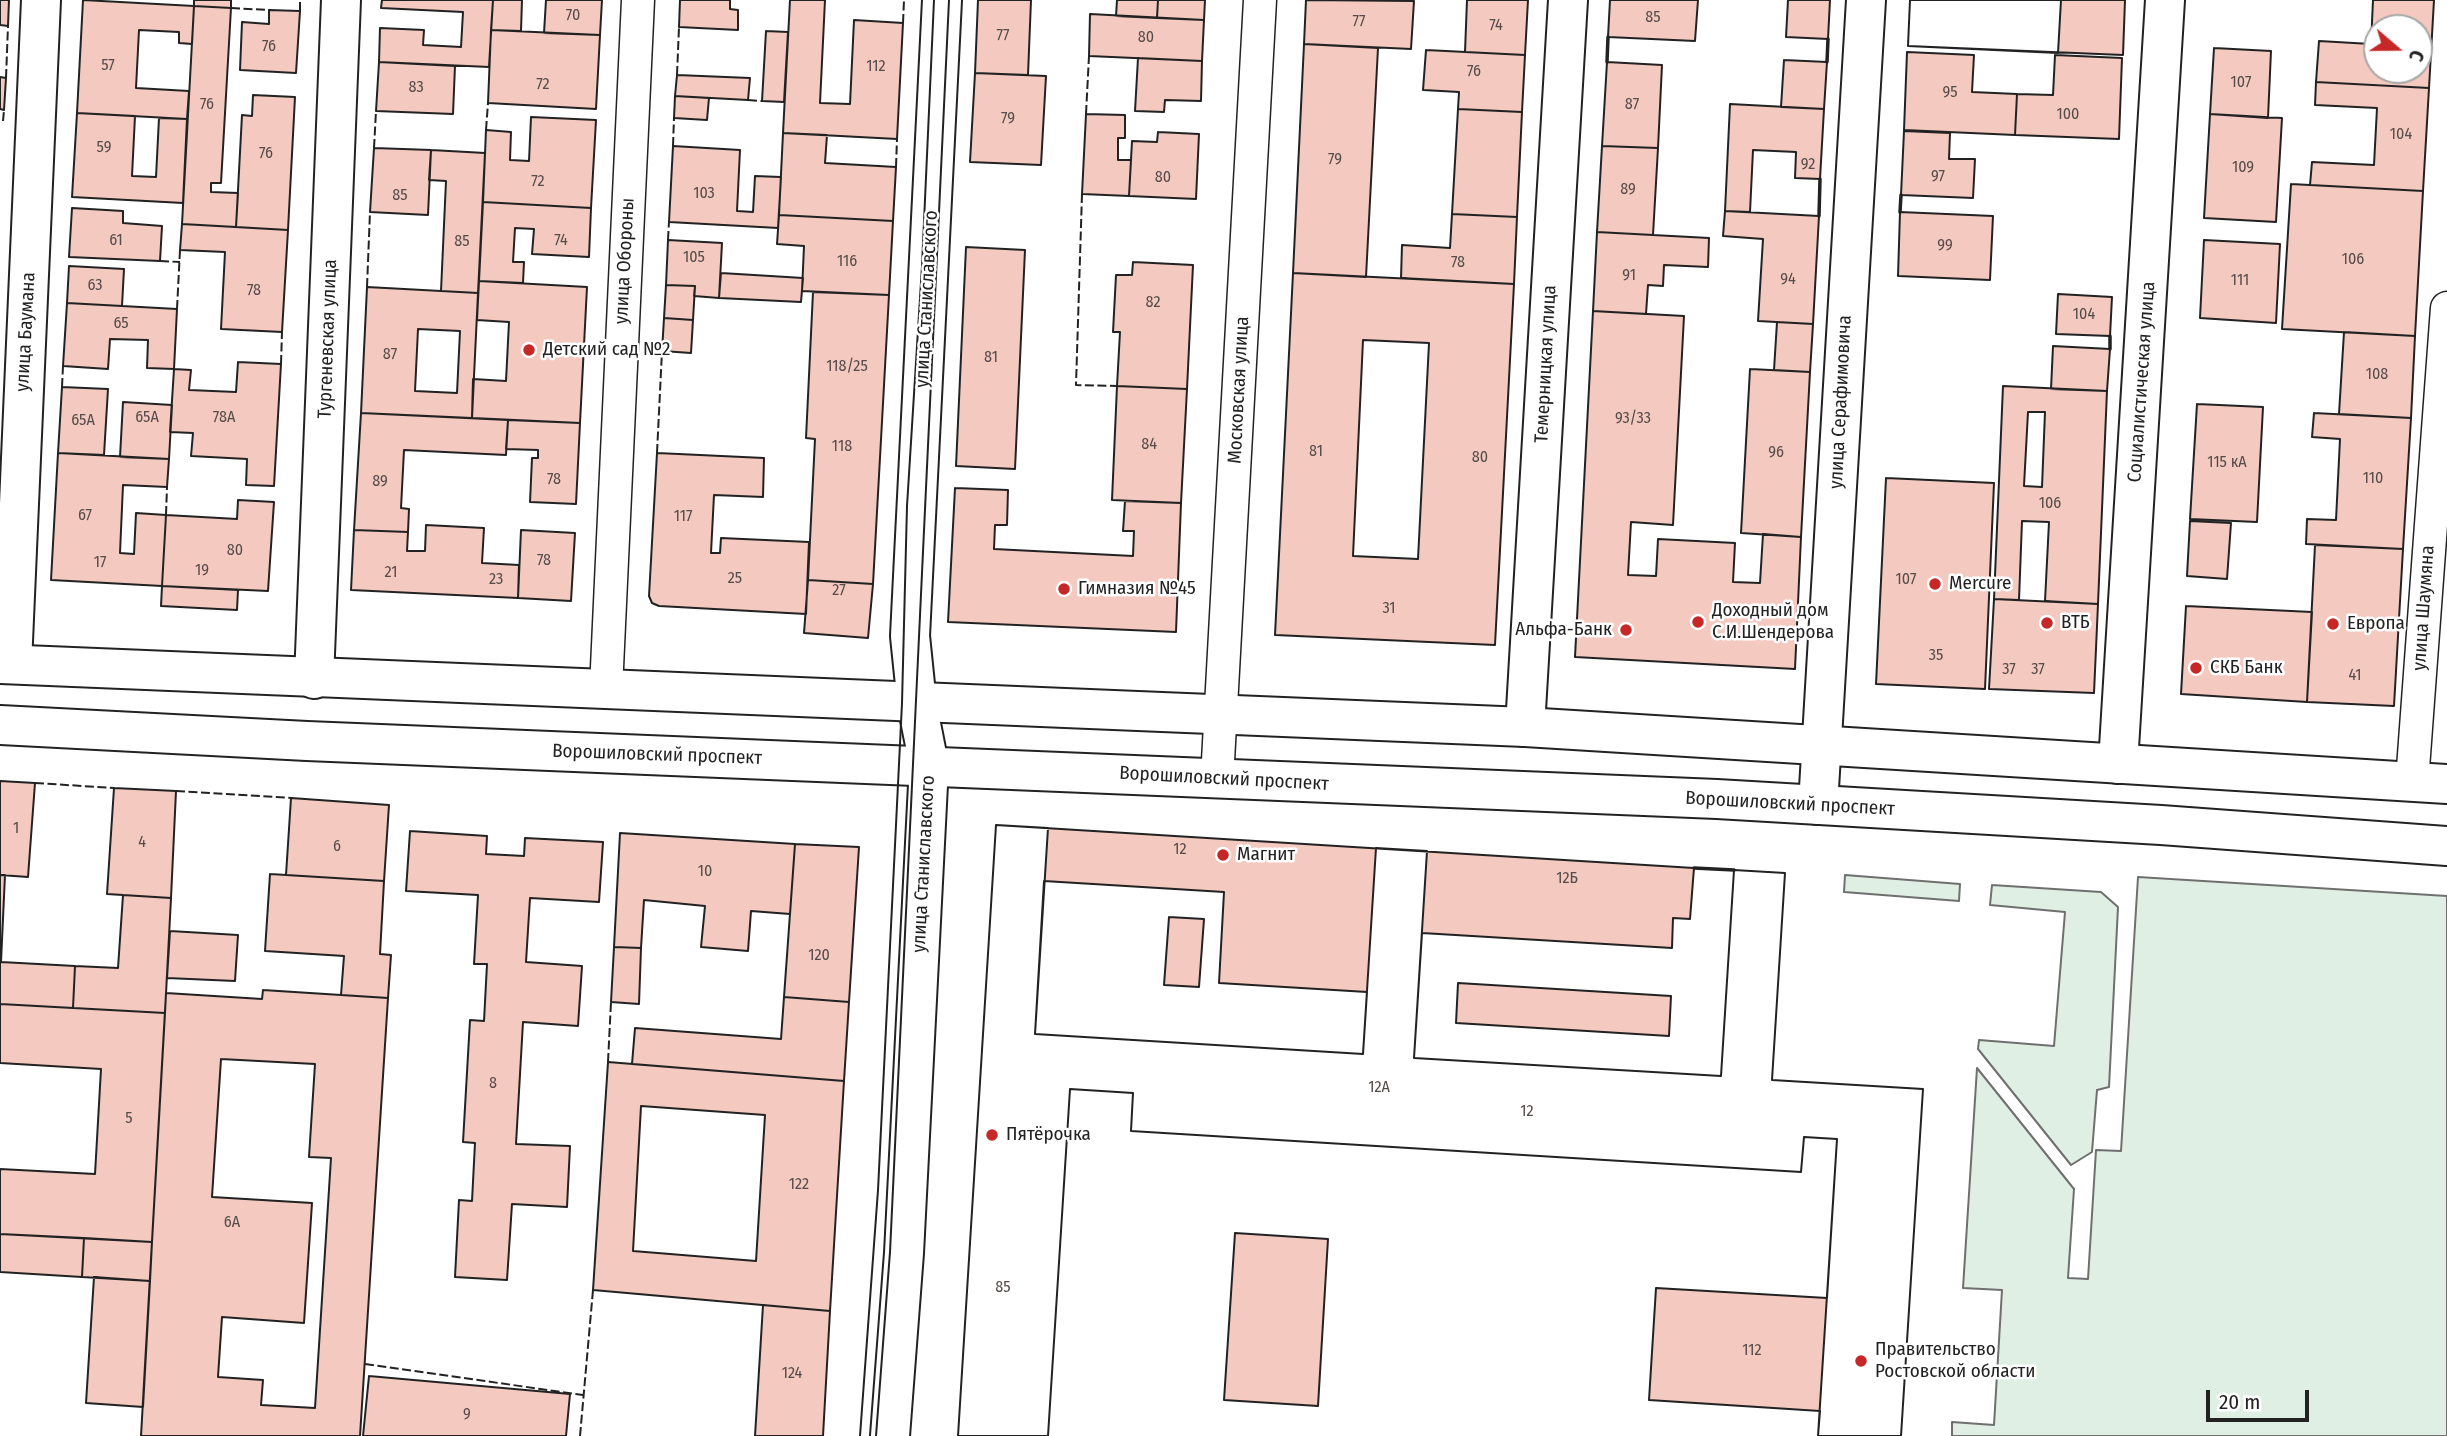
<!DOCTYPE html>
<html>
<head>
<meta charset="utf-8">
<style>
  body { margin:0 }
  #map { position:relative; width:2447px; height:1436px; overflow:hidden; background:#fff; font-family:"Fira Sans Condensed",sans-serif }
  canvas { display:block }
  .north { position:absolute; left:2363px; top:14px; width:70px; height:70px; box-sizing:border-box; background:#fff; border:2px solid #a7a7a7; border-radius:50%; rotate:110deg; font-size:19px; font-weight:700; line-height:28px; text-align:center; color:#222 }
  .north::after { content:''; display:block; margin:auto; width:24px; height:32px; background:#c62828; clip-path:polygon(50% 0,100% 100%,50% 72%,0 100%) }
  .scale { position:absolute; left:2206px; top:1390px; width:103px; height:32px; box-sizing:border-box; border:4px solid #222; border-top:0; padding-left:9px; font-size:21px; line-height:24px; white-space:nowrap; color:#222; -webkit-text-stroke:5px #fff; paint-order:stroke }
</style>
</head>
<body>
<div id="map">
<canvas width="2447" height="1436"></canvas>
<div class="north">С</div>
<div class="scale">20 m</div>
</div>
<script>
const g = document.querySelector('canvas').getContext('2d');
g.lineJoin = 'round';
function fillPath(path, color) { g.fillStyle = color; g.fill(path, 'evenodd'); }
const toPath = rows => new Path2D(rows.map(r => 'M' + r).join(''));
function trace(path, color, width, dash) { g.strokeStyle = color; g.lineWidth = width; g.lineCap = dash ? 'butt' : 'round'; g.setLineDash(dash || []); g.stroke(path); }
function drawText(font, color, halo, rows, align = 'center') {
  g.font = font + ' "Fira Sans Condensed",sans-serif'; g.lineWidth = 5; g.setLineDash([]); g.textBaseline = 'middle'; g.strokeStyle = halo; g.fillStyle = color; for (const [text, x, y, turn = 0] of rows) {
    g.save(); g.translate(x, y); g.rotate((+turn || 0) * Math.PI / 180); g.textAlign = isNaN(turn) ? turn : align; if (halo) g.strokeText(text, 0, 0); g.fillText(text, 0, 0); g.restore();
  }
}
const green = toPath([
  [1845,875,1960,884,1959,901,1844,892,1845,875],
  [2138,877,2447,896,2447,1436,1952,1436,1952,1422,1994,1425,2002,1290,1963,1288,1977,1068,2074,1189,2068,1278,2088,1279,2096,1150,2121,1151,2138,877],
  [1992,885,2101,892,2118,907,2109,1087,2097,1090,2092,1152,2071,1165,1978,1049,1979,1040,2054,1046,2065,912,1990,905,1992,885]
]);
fillPath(green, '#e0efe3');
trace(green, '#6f6f6f', 2);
const building = toPath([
  [0,0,9,0,8,26,0,25,0,0],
  [83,0,194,6,192,44,179,43,179,32,139,30,136,88,189,91,187,119,77,113,83,0],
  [194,0,231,0,231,8,194,6,194,0],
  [382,0,493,0,489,67,379,62,380,28,424,30,423,45,461,47,463,12,381,8,382,0],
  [493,0,522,0,521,31,491,30,493,0],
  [546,0,602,0,600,35,544,33,546,0],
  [680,0,730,0,730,9,738,10,738,30,679,27,680,0],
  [790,0,825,0,820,103,850,104,854,20,903,23,897,139,783,133,790,0],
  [978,0,1031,0,1028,75,975,73,978,0],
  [1117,0,1158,0,1157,18,1116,16,1117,0],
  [1158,0,1205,0,1204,20,1157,18,1158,0],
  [1306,0,1414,1,1411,49,1304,44,1306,0],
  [1467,0,1528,0,1525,55,1465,52,1467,0],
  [1610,0,1698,0,1695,41,1608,37,1610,0],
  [1788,0,1830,0,1828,39,1786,37,1788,0],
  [1910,0,2125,0,2123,55,1908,46,1910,0],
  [1910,0,2061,0,2058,53,1908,46,1910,0],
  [2373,0,2434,0,2429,88,2316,82,2319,41,2371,44,2373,0],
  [2377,28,2419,28,2419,70,2377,70,2377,28],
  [194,6,231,8,221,183,211,183,211,192,238,193,236,227,182,224,194,6],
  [269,10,300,11,296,73,240,70,242,22,269,24,269,10],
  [1090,14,1204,20,1202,61,1089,56,1090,14],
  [491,30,600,35,596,109,488,103,491,30],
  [766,31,788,32,784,102,762,101,766,31],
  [1304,44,1378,48,1366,277,1293,273,1304,44],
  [2214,48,2271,51,2268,118,2210,114,2214,48],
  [1426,50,1525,55,1522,112,1458,109,1459,92,1423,90,1426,50],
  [1907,52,1974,55,1972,92,2017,94,2015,135,1904,130,1907,52],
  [2055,55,2122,58,2119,139,2015,135,2017,94,2053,95,2055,55],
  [1138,58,1202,61,1201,101,1165,100,1164,112,1135,111,1138,58],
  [1784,60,1827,62,1824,109,1781,107,1784,60],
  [379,62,455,66,453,114,376,111,379,62],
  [1607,62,1662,65,1658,148,1602,146,1607,62],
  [975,73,1046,76,1041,165,970,162,975,73],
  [677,75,750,78,748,100,675,96,677,75],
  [0,77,6,78,4,110,0,109,0,77],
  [2316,82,2429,88,2423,191,2310,185,2312,162,2374,165,2377,108,2315,105,2316,82],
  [253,95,295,97,288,230,236,227,242,115,252,116,253,95],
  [675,96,709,98,707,120,674,118,675,96],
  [1730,104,1824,109,1820,179,1795,178,1796,152,1753,150,1750,212,1725,211,1730,104],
  [1458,109,1522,112,1517,217,1452,214,1458,109],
  [77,113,135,116,132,176,156,177,159,118,187,119,183,203,72,197,77,113],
  [1086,114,1125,115,1125,138,1118,138,1118,160,1131,160,1129,196,1082,194,1086,114],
  [2210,114,2282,118,2276,222,2204,218,2210,114],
  [531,117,596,120,591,208,483,202,486,130,511,132,510,160,529,161,531,117],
  [1904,131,1950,133,1949,159,1975,159,1973,198,1901,195,1904,131],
  [1158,132,1199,134,1196,199,1129,196,1132,141,1157,142,1158,132],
  [783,133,827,135,825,163,896,167,893,221,779,215,783,133],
  [673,146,740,150,737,211,753,212,755,176,781,177,778,228,669,222,673,146],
  [1602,146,1658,148,1653,235,1597,232,1602,146],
  [374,148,431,150,428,215,370,212,374,148],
  [431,150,485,153,478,293,441,291,446,181,429,180,431,150],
  [2291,184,2423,191,2415,336,2282,329,2291,184],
  [483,202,591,208,589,257,532,254,534,229,515,228,513,262,524,262,523,283,479,281,483,202],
  [72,208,123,211,123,223,162,226,160,261,69,257,72,208],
  [1725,211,1819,216,1813,324,1758,321,1763,239,1723,236,1725,211],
  [1900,212,1993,216,1990,280,1898,276,1900,212],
  [1452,214,1517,217,1514,284,1401,278,1402,245,1450,248,1452,214],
  [779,215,893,221,889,295,802,291,804,246,777,244,779,215],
  [182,224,288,230,282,332,221,329,225,252,180,250,182,224],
  [1597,232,1709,238,1708,267,1664,265,1663,286,1648,285,1646,314,1593,311,1597,232],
  [668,240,722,243,719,298,694,296,695,286,666,285,668,240],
  [2204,240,2280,244,2276,323,2200,318,2204,240],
  [966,247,1025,250,1015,469,956,466,966,247],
  [1133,262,1193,265,1187,389,1117,386,1120,332,1113,332,1116,275,1132,275,1133,262],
  [69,266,124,269,122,306,67,303,69,266],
  [721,273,803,278,801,302,719,298,721,273],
  [1293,273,1514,284,1495,645,1275,635,1293,273],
  [1363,340,1429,343,1418,559,1353,556,1363,340],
  [479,281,587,287,580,423,472,418,473,379,506,381,509,322,477,320,479,281],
  [666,285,695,286,693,320,664,318,666,285],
  [367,287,478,293,472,418,361,413,367,287],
  [418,329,460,331,457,393,415,391,418,329],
  [813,292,889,295,873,584,808,580,815,439,806,438,813,292],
  [2058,294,2112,297,2110,336,2056,334,2058,294],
  [67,303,177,309,174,369,147,368,148,340,110,339,108,369,63,366,67,303],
  [1593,311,1684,316,1673,525,1631,522,1628,575,1656,576,1658,539,1735,543,1733,582,1760,583,1763,534,1801,537,1795,669,1575,657,1593,311],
  [664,318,693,320,691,353,662,351,664,318],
  [1777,322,1813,324,1810,372,1774,370,1777,322],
  [2344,332,2415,336,2411,418,2339,414,2344,332],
  [2053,346,2110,349,2107,391,2051,389,2053,346],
  [238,362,281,364,274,486,246,485,247,459,191,456,193,433,170,432,174,369,191,370,189,390,236,392,238,362],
  [1750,369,1810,372,1801,537,1741,533,1750,369],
  [1117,386,1187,389,1181,503,1112,500,1117,386],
  [2003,386,2107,391,2098,604,2045,601,2049,522,2022,521,2019,600,1994,599,2003,386],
  [2028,412,2045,412,2042,487,2024,486,2028,412],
  [62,387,108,389,104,455,58,453,62,387],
  [123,402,172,405,169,459,120,457,123,402],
  [2197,404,2263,407,2257,522,2190,519,2197,404],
  [361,413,508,420,506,455,404,450,401,508,409,509,408,532,354,530,361,413],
  [2314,413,2411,418,2403,549,2306,544,2307,519,2336,520,2340,439,2312,437,2314,413],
  [508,420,580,423,576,504,530,502,532,458,538,458,538,450,506,449,508,420],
  [58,453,169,459,167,487,123,485,120,553,134,554,136,513,166,515,162,586,51,580,58,453],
  [657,453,764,458,763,497,714,495,711,553,720,553,721,538,809,542,806,614,659,606,652,603,649,596,657,453],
  [1886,478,1994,483,1985,689,1876,684,1886,478],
  [955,488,1008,490,1007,525,995,525,994,549,1133,556,1134,531,1123,531,1125,501,1181,503,1176,632,948,622,955,488],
  [238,500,274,502,268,591,162,586,166,515,237,519,238,500],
  [2190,521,2231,523,2227,579,2187,576,2190,521],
  [426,525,484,528,482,563,519,565,518,598,351,590,354,530,408,532,407,551,425,551,426,525],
  [521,530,575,533,571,601,518,598,521,530],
  [2315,545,2403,549,2394,706,2307,702,2315,545],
  [808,580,873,584,868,638,804,633,808,580],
  [162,586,238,590,237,610,161,606,162,586],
  [1994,599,2098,604,2094,693,1989,689,1994,599],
  [2186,606,2312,612,2307,702,2181,694,2186,606],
  [0,781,35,783,28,877,0,875,0,781],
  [114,788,176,791,171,898,107,894,114,788],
  [291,798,389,805,384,881,286,875,291,798],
  [996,825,1048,828,1035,1034,1363,1054,1376,848,1427,851,1414,1058,1721,1076,1734,870,1785,873,1772,1080,1923,1089,1901,1436,1818,1436,1837,1139,1804,1137,1801,1172,1131,1131,1133,1093,1070,1089,1048,1436,958,1436,996,825],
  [996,825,1694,868,1690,919,1673,918,1672,948,1422,933,1414,1058,1721,1076,1734,870,1785,873,1772,1080,1923,1089,1901,1436,1818,1436,1820,1411,1649,1400,1656,1288,1827,1298,1837,1139,1804,1137,1801,1172,1131,1131,1133,1093,1070,1089,1048,1436,958,1436,996,825],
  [1044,881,1224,892,1219,983,1367,992,1363,1054,1035,1034,1044,881],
  [410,831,487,836,486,854,524,856,525,838,603,842,599,902,530,898,526,962,582,966,578,1026,523,1022,516,1144,570,1146,567,1207,512,1204,507,1280,455,1277,459,1200,472,1201,475,1143,463,1142,470,1020,484,1021,487,964,474,964,478,895,406,891,410,831],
  [620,833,795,844,790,914,751,911,748,951,701,947,705,906,644,900,641,948,614,947,620,833],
  [795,844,859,847,849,1002,784,997,795,844],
  [270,874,384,881,380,954,391,955,388,998,341,995,344,956,265,951,270,874],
  [0,875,5,875,1,962,75,966,73,1008,0,1004,0,875],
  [123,895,171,898,165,1013,73,1008,75,966,118,968,123,895],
  [1169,917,1204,919,1199,987,1164,985,1169,917],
  [170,931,238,935,235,981,167,978,170,931],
  [614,947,641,948,639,1004,611,1002,614,947],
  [1458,983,1671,996,1669,1036,1456,1023,1458,983],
  [263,990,388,998,360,1436,141,1436,166,993,262,999,263,990],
  [221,1059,315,1064,309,1157,331,1158,315,1408,261,1405,263,1380,218,1377,222,1317,304,1323,312,1203,212,1197,221,1059],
  [784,997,849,1002,844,1081,632,1064,635,1028,781,1039,784,997],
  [0,1004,165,1013,152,1242,0,1234,0,1169,95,1174,101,1069,0,1063,0,1004],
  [608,1062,844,1081,830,1311,593,1290,608,1062],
  [641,1106,765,1115,756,1261,633,1251,641,1106],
  [1235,1233,1328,1239,1318,1406,1224,1400,1235,1233],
  [0,1234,84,1238,82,1277,0,1272,0,1234],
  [84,1238,152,1242,150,1281,82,1277,84,1238],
  [94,1277,150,1281,143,1407,86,1403,94,1277],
  [763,1305,830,1311,823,1436,755,1436,763,1305],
  [369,1376,570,1394,566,1436,363,1436,369,1376]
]);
fillPath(building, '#f3c9c0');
trace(building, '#222', 2);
const minor = toPath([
  [606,689,638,0],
  [1217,779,1260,0],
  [2412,782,2447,308]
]);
const tertiary = toPath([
  [12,664,41,0],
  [314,679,341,0],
  [1525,727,1568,0],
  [2118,764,2165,0],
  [1818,805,1866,0],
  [890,1436,904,1253,929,765,917,704,910,636,942,0]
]);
const primary = toPath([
  [0,664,1525,727,2447,784],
  [0,725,307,741,1717,799,2161,825,2447,846]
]);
trace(minor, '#222', 35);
trace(tertiary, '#222', 42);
trace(primary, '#222', 42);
trace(minor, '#fff', 32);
trace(tertiary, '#fff', 38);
trace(primary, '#fff', 38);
trace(toPath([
  [860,1436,878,1190,902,703,907,506,922,266,934,0],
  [876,1436,890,1252,949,0]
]), '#222', 2);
trace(toPath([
  [231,8,269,10],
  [300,11,300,0],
  [903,23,904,0],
  [677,75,679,27],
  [6,78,8,26],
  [748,100,762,101],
  [1086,114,1089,56],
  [3,121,4,110],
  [486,130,488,103],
  [673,146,674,118],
  [374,148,376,111],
  [896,167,897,139],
  [1082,194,1076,385,1117,386],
  [668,240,669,222],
  [160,261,180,262],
  [367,287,370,212],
  [177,309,180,250],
  [281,364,282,332],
  [62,387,63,366],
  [657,453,662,351],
  [166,515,167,487],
  [35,783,114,788],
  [176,791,291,798],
  [608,1062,611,1002],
  [365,1364,583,1395],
  [580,1436,593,1290]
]), '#222', 2, [9, 3.5]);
trace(toPath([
  [1607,62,1608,37],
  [1827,62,1828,39],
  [1900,212,1901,195],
  [1819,216,1820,179],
  [2110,349,2110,336],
  [1694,868,1734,870]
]), '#222', 3.5);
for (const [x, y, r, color] of [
  [529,350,7,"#c62828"],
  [1935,584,7,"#c62828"],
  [1064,589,7,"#c62828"],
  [1698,622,7,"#c62828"],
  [2047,623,7,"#c62828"],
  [2333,624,7,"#c62828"],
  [1626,630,7,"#c62828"],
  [2196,668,7,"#c62828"],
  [1223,855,7,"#c62828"],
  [992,1135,7,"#c62828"],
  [1861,1361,7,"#c62828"]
]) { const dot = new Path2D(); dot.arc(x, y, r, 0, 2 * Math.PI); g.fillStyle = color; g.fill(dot); trace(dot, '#fff', 2.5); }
drawText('16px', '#564c4a', null, [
  ["70",573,16],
  ["85",1653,18],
  ["77",1359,22],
  ["74",1496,26],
  ["77",1003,36],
  ["80",1146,38],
  ["76",269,47],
  ["57",108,66],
  ["112",876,67],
  ["76",1474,72],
  ["107",2241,83],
  ["72",543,85],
  ["83",416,88],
  ["95",1950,93],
  ["76",207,105],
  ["87",1632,105],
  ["100",2068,115],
  ["79",1008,119],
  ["104",2401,135],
  ["59",104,148],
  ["76",266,154],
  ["79",1335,160],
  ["92",1808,165],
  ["109",2243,168],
  ["97",1938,177],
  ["80",1163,178],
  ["72",538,182],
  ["89",1628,190],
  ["103",704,194],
  ["85",400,196],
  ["61",116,241],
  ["74",561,241],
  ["85",462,242],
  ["99",1945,246],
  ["105",694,258],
  ["106",2353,260],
  ["116",847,262],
  ["78",1458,263],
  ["91",1629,276],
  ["94",1788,280],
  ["111",2240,281],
  ["63",95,286],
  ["78",254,291],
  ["82",1153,303],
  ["104",2084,315],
  ["65",121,324],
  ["87",390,355],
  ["81",991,358],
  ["118/25",847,367],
  ["108",2377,375],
  ["65А",147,418],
  ["78А",224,418],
  ["93/33",1633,419],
  ["65А",83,421],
  ["84",1149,445],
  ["118",842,447],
  ["81",1316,452],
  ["96",1776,453],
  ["80",1480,458],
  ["115 кА",2227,463],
  ["110",2373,479],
  ["78",554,480],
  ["89",380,482],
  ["106",2050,504],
  ["67",85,516],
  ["117",683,517],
  ["80",235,551],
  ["78",544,561],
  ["17",100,563],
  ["19",202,571],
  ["21",391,573],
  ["25",735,579],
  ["23",496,580],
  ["107",1906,580],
  ["27",839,591],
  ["31",1389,609],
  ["35",1936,656],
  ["37",2009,670],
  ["37",2038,670],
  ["41",2355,676],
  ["1",16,829],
  ["4",142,843],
  ["6",337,847],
  ["12",1180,850],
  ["10",705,872],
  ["12Б",1567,879],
  ["120",819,956],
  ["8",493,1084],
  ["12А",1379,1088],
  ["12",1527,1112],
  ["5",129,1119],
  ["122",799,1185],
  ["6А",232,1223],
  ["85",1003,1288],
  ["112",1752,1351],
  ["124",792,1374],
  ["9",467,1415]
]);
drawText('19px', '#222', '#fff', [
  ["улица Обороны",625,261,-87],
  ["улица Станиславского",927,299,-87],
  ["улица Баумана",26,332,-87],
  ["Тургеневская улица",328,339,-88],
  ["Темерницкая улица",1546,364,-87],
  ["Социалистическая улица",2142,382,-86],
  ["Московская улица",1239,390,-87],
  ["улица Серафимовича",1841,402,-87],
  ["улица Шаумяна",2424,608,-86],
  ["Ворошиловский проспект",657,755,2],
  ["Ворошиловский проспект",1224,779,3],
  ["Ворошиловский проспект",1790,804,3],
  ["улица Станиславского",924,864,-87]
]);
drawText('19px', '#222', '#fff', [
  ["Детский сад №2",543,350],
  ["Mercure",1949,584],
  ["Гимназия №45",1078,589],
  ["Доходный дом",1712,611],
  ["С.И.Шендерова",1712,633],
  ["ВТБ",2061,623],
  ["Европа",2347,624],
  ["Альфа-Банк",1612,630,"right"],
  ["СКБ Банк",2210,668],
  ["Магнит",1237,855],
  ["Пятёрочка",1006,1135],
  ["Правительство",1875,1350],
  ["Ростовской области",1875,1372]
], 'left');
</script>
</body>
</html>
